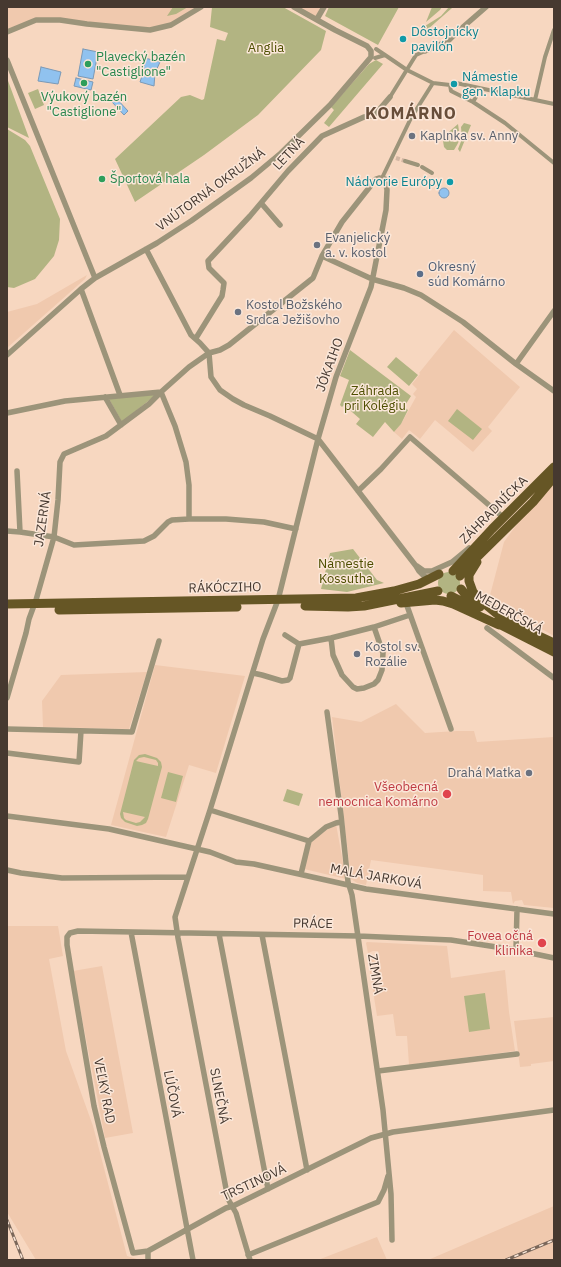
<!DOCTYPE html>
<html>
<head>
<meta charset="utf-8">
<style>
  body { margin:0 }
  #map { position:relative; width:561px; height:1267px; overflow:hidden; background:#f7d7c0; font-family:"IBM Plex Sans",sans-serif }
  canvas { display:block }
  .frame { position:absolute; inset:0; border:8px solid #463930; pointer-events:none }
</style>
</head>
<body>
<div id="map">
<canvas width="561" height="1267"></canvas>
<div class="frame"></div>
</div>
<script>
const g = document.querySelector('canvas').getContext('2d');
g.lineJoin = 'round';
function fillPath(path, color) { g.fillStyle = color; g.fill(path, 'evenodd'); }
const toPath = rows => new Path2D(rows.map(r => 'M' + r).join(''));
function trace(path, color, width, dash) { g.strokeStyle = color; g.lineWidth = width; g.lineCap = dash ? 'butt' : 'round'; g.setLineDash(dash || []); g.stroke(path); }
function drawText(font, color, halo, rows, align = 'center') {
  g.font = font + ' "IBM Plex Sans",sans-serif'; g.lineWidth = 3; g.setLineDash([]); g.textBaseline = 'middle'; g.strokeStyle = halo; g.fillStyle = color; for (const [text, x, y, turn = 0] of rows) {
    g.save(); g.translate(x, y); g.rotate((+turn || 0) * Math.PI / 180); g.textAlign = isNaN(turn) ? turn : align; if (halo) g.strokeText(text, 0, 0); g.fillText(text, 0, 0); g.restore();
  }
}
fillPath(toPath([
  [7,7,201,7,171,25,150,30,36,20,7,32],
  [294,7,324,7,317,19],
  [87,275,85,279,7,348,7,312,37,304],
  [454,330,520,387,488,427,492,431,473,452,435,420,420,439,409,430,402,439,394,432,401,424,416,397,413,394,417,389,412,384,420,374,419,373],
  [554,477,554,636,489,599,504,542,533,502],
  [155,665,245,676,216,773,189,765,166,837,111,825],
  [147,672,129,729,43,727,42,701,61,675],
  [396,704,425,733,457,731,474,731,477,742,554,737,554,908,524,905,522,900,515,901,513,904,511,892,483,891,483,875,371,860,366,885,357,883,351,879,332,717,361,722],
  [336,824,346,879,304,869,311,840],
  [7,926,58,926,63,956,49,959,66,1051,93,1126,127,1256,137,1259,137,1260,36,1260,7,1212],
  [367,942,447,946,451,978,505,970,509,1012,515,1051,409,1065,407,1036,396,1036,393,1014,377,1016,368,959,380,957,378,951,373,951,368,953,366,943],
  [102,966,133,1133,105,1138,73,971],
  [554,1017,554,1061,531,1064,531,1066,520,1067,514,1021],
  [554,1206,554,1260,428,1260,500,1229],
  [377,1237,387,1260,318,1260]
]), '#f0c9ae');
fillPath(toPath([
  [173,7,188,7,176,14,167,16],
  [212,7,283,7,326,31,321,50,258,115,204,155,135,202,115,159,181,97,190,95,202,100,204,99,217,39,225,41,228,33,210,27],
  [329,7,399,7,378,45,325,16],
  [432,7,442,7,440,10,426,22],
  [449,7,452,8,427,30,425,26,441,16],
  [376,60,383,64,329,127,324,123,334,110,331,107,369,64],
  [7,78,29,138,7,127],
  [38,89,44,105,35,109,28,93],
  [464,123,471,125,460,152,458,149,462,139,461,127],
  [458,124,459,131,453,132,450,135,450,139,454,142,459,141,457,145,454,150,447,150,444,147,443,141,444,136],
  [7,129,25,140,30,146,60,219,59,240,54,256,35,279,14,288,7,287],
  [350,350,411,396,404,407,408,410,401,424,394,432,385,422,373,437,356,424,360,419,344,405,342,407,340,405,349,380,340,376],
  [396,357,418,375,409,386,387,367],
  [157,394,122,422,109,399],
  [457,409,482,429,473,440,448,421],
  [353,549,377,580,384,583,347,592,321,589,330,553],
  '438 583a11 11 0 1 1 22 0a11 11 0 1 1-22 0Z',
  [145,754,157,758,161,762,162,767,148,819,146,823,142,825,137,826,125,822,121,818,120,814,134,760,139,755],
  [144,757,156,760,158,763,158,766,136,761,139,758],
  [123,812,145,817,140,822,136,823,126,820,124,818],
  [168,772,183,776,176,802,161,798],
  [287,789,303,794,299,806,283,801],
  [485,993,490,1029,469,1032,464,996]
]), '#b2b482');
const water = toPath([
  [83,49,98,52,93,79,78,76,83,49],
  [145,58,160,62,155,73,154,86,140,82,143,73,145,58],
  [41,67,61,72,58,84,38,81,41,67],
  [76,78,93,82,91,90,74,86,76,78],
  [116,98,128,111,124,115,112,102,116,98],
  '439 193a5 5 0 1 1 10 0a5 5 0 1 1-10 0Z'
]);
fillPath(water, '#90c2ef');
trace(water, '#7a99b6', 1);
trace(toPath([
  [396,158,405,161]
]), '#d4b7a3', 4, [4, 2]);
trace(toPath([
  [376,49,385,55],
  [375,58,385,55,407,70,433,83,450,85,456,83,554,104],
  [450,85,451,91,473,102,505,123,554,163],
  [390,97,416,55,425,51],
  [535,100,545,57,554,30],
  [473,102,477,95,478,88],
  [405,161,418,165],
  [422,167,432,173],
  [382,178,411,118,433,83]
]), '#9c947a', 4);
trace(toPath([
  [317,19,324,7],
  [7,32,36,20,60,20,87,24,150,30,171,25,201,7],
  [425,51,448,41,455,34,486,7],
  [7,60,95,278],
  [261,203,280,225],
  [146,249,191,335,200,343,209,353],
  [322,256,372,279,404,288,421,295,463,322,516,364,554,391],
  [81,289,120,395],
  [196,338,222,296,223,290,224,283,209,268,208,261,250,216,288,171,322,136,364,117,372,116,378,111,390,97],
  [209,353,211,377,220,390,233,399,244,405,270,416,318,439,416,566,419,571,424,576,429,578],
  [7,355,81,289,95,278,157,243,191,221,251,178,281,153,330,105,371,57,371,51,367,46,335,30,294,7],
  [516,364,554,311],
  [105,397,121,425],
  [7,413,65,401,161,392,189,367,209,353,220,350,229,345,313,278,322,256,342,222,376,179,379,178,385,179,387,190,386,210,371,287,336,377,318,439,278,600,263,639,210,810,175,917,178,938,228,1199,236,1213,250,1260],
  [17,471,20,532],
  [358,491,381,469,410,437,504,518],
  [7,531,20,532,54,537,74,545,144,541,154,536,168,522,172,520,189,519,226,519,264,522,296,529],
  [417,566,424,571,432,571,452,562,469,548],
  [406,603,451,729],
  [487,628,554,678],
  [285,635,299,644],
  [331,638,333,655,342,675,353,687,357,689,364,688,374,684,378,680,382,670,383,653,374,627],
  [299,644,331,638,374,627,410,615],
  [253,673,262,675,282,681,288,680,290,678,299,644],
  [7,698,26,633,29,619,36,600,54,537,58,500,60,462,64,454,106,436,149,404,161,392,175,426,186,462,189,485,189,519],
  [327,712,341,815,348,882,352,895,383,1110,391,1194,392,1240],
  [7,729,132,732,159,641],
  [7,753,79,762,81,731],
  [210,810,309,841,326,827,336,823,341,822],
  [7,816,109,829,210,852,236,862,254,864,366,889,554,914],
  [7,870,21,873,62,878,188,877],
  [301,874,309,841],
  [131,932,193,1260],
  [219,934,268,1189],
  [262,935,307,1170],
  [516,950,517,909],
  [554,958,516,950,451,940,358,936,78,931,70,933,67,937,67,945,73,982,94,1106,104,1147,133,1253,148,1251,226,1208,233,1206,371,1138,393,1132,554,1110],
  [378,1071,517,1054],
  [148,1251,148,1260],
  [248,1255,378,1202,384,1190,388,1176]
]), '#9c947a', 5.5);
trace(toPath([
  [477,562,469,575,469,581,473,592,479,599,496,613,512,623],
  [453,571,492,529,554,467],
  [460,576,465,569,533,502,554,477],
  [461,589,466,595,480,607],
  [451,596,461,601,474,609],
  [401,603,435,600,443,601,453,604,499,625],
  [7,604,356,598,394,591,419,584,439,574],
  [305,606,348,607,364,606,438,591],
  [59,610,237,607],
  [507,621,554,643],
  [495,622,554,652]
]), '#665625', 9);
const rail = toPath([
  [7,1220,23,1260],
  [506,1260,554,1240]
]);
trace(rail, '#7a675a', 3);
trace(rail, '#fbe7d9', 1.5, [4.5]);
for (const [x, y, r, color] of [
  [403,39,4,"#0f9aa8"],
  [88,64,4,"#2e9e5b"],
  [84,83,4,"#2e9e5b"],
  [454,84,4,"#0f9aa8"],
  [412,136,4,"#6b7280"],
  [102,179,4,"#2e9e5b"],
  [450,182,4,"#0f9aa8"],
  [317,245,4,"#6b7280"],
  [420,274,4,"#5c6f8a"],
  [238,312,4,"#6b7280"],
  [357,654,4,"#6b7280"],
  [529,773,4,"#6b7280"],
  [447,794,5,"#e0444e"],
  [542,943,5,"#e0444e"]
]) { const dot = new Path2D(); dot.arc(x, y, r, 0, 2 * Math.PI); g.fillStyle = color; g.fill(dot); trace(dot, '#fbe7d9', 1.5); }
drawText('13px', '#0d838f', '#fbe7d9', [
  ["Dôstojnícky",411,32],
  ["pavilón",411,47],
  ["Námestie",462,77],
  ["gen. Klapku",462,92],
  ["Nádvorie Európy",442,182,"right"]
], 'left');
drawText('13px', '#4d4e00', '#fbe7d9', [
  ["Anglia",266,48],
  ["Záhrada",375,391],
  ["pri Kolégiu",375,406],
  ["Námestie",346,564],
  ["Kossutha",346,579]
]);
drawText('13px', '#27864d', '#fbe7d9', [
  ["Plavecký bazén",96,57],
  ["\"Castiglione\"",96,72],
  ["Výukový bazén",84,97,"center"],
  ["\"Castiglione\"",84,112,"center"],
  ["Športová hala",110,179]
], 'left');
drawText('13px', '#5b616d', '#fbe7d9', [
  ["Kaplnka sv. Anny",420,136],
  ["Evanjelický",325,238],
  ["a. v. kostol",325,253],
  ["Kostol Božského",246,305],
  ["Srdca Ježišovho",246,320],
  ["Kostol sv.",365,647],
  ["Rozálie",365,662],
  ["Drahá Matka",521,773,"right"]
], 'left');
drawText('13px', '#463930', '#fbe7d9', [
  ["LETNÁ",289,154,-47],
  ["VNÚTORNÁ OKRUŽNÁ",211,190,-36],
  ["JÓKAIHO",330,365,-70],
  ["ZÁHRADNÍCKA",494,510,-45],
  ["JAZERNÁ",43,519,-82],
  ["RÁKÓCZIHO",225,588,-1],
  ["MEDERČSKÁ",509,613,29],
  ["MALÁ JARKOVÁ",376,877,10],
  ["PRÁCE",313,924,1],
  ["ZIMNÁ",375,974,81],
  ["VEĽKÝ RAD",104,1091,79],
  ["LÚČOVÁ",172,1094,79],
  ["SLNEČNÁ",219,1096,79],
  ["TRSTINOVÁ",254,1183,-25]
]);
drawText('13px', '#4e5e75', '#fbe7d9', [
  ["Okresný",428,267],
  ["súd Komárno",428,282]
], 'left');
drawText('13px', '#be3a42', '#fbe7d9', [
  ["Všeobecná",438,787],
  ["nemocnica Komárno",438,802],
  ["Fovea očná",533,936],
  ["klinika",533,951]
], 'right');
g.letterSpacing = '1px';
drawText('bold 17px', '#684e3a', '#fbe7d9', [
  ["KOMÁRNO",411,114]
]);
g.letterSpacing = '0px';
</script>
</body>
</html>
